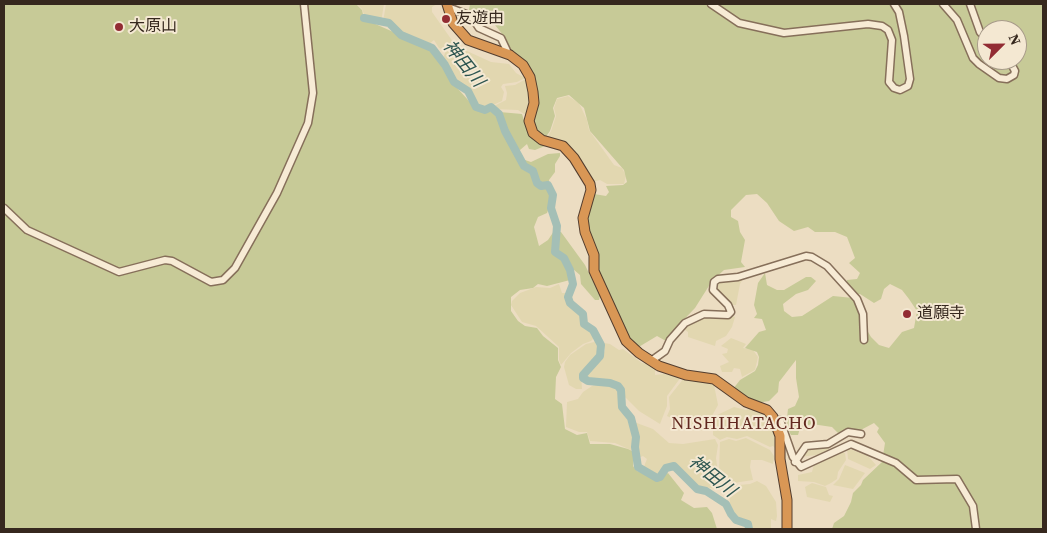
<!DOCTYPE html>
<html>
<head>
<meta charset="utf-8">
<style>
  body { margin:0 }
  #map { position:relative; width:1047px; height:533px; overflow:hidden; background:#ecddc2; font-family:"Source Serif 4",serif }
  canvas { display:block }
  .frame { position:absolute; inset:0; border:5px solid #36281e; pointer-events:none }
  .north { position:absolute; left:977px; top:20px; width:50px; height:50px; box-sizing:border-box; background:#f4e8d2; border:1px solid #a89b8a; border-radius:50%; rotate:67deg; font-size:14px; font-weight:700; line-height:20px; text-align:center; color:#36281e }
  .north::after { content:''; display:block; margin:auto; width:18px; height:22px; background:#922c33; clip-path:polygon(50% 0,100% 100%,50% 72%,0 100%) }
</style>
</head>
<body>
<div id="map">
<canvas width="1047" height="533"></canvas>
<div class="frame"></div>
<div class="north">N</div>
</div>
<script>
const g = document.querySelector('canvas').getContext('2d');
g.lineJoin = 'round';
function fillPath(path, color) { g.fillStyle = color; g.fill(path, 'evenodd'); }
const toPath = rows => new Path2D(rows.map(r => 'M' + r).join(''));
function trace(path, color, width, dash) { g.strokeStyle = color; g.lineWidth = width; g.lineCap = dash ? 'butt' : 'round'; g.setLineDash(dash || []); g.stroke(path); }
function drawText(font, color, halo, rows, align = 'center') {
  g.font = font + ' "Source Serif 4","Noto Sans JP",serif'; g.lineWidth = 4; g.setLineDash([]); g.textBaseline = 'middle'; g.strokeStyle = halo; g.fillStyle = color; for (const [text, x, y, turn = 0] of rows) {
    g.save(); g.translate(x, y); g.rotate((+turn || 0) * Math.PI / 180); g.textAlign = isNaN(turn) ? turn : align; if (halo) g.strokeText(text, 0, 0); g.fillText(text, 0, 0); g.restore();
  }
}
fillPath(toPath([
  [357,4,384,4,381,22,376,19,365,17,362,9],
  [386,4,437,4,432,7,432,12,456,46,491,62,509,64,516,73,525,78,517,82,503,84,501,87,504,92,502,101,484,109,476,106,468,90,455,81,442,60,446,51,439,48,434,40,428,45,423,44,399,32,390,22,383,22],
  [526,79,532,92,527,116,518,110,494,109,492,107,506,100,507,93,505,86,515,85],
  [568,96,579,103,587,120,589,130,614,165,622,168,626,176,624,184,607,184,600,180,593,182,566,145,561,141,547,138,551,131,556,116,554,108,557,99],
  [744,277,740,284,736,305,732,305,716,291,717,282],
  [559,284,562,293,568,293,566,298,569,305,581,314,585,327,595,337,591,341,583,344,571,353,561,365,559,360,559,347,536,326,522,322,511,305,512,301,520,293,536,287,550,288],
  [730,315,735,317,732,327,726,336,716,341,715,346,688,337,688,332,682,328,695,319,709,316,726,318],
  [597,338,599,343,599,353,581,373,582,389,576,389,569,385,564,367,565,362,570,355,586,344,594,342],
  [731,338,746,344,743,348,753,350,758,357,755,370,742,377,740,369,734,368,732,372,722,372,720,366,729,362,722,354,727,353,728,349,721,346],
  [604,343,610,344,619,350,623,349,642,363,655,365,655,375,664,374,681,377,667,396,667,406,660,424,639,411,623,395,620,386,614,382,591,381,584,378,584,375,605,351],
  [684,378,711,382,714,385,718,405,707,425,689,426,667,416,670,409,669,397],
  [602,384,617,389,619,403,633,426,635,437,633,451,615,443,590,441,587,432,579,432,566,427,567,402,578,399,583,392,592,386],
  [734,407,746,410,754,407,768,415,778,435,776,449,773,446,770,447,747,436,737,439,727,437,720,440,713,435,713,428,710,425,713,417],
  [634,422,653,429,669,443,683,444,715,439,718,445,716,458,718,474,724,482,726,489,697,487,676,465,665,467,659,476,647,472,643,469,647,459,643,456,638,458,638,431],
  [746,438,770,450,774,456,773,464,762,460,751,460,750,467,753,480,727,484,719,472,720,442,729,439,736,441],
  [832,445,824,454,800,457,805,448],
  [847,448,868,456,876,465,870,469,848,459],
  [842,452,845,453,846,460,838,472,837,479,831,483,825,486,814,482,798,481,798,475,812,472,814,464,832,454],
  [845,465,865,473,853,489,833,485,839,479],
  [757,481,766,486,776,502,777,516,776,521,771,519,771,529,750,529,749,524,740,521,731,511,728,486,750,484],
  [812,483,826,487,829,495,833,496,830,502,807,497,805,487]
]), '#e2d7b0');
fillPath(toPath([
  [4,4,356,4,362,10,364,19,432,49,447,69,450,80,477,110,522,114,528,133,545,146,535,150,529,149,527,144,520,150,512,148,519,158,531,162,548,154,560,153,560,156,555,164,555,172,549,180,551,203,547,213,538,217,534,227,539,246,548,240,554,231,561,232,585,265,600,296,599,300,595,300,581,284,580,275,573,269,569,274,570,280,547,286,538,284,533,288,520,290,511,297,511,311,518,321,525,326,537,328,543,336,558,348,558,360,561,367,556,377,555,399,562,404,565,429,577,435,587,433,590,444,610,444,628,449,634,452,633,466,637,471,657,479,668,473,684,493,681,500,694,508,707,507,712,513,717,529,4,529],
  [470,4,1043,4,1043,529,832,529,834,523,844,516,851,502,853,493,861,485,863,480,882,462,885,443,877,432,879,428,874,423,857,432,849,430,838,433,832,427,812,424,800,428,798,435,791,435,788,429,787,418,788,409,795,406,799,397,796,378,796,360,779,382,778,392,769,401,757,403,733,389,740,380,755,371,758,365,759,357,757,352,745,348,759,332,766,330,762,319,754,318,757,314,754,305,758,283,765,273,767,285,777,290,784,290,806,277,811,277,816,281,808,290,796,294,783,304,784,311,792,317,802,316,833,296,853,298,859,308,860,318,871,337,879,345,889,348,902,332,914,328,917,311,909,299,902,290,890,284,884,289,881,299,874,303,860,294,856,295,847,286,847,280,857,279,860,273,849,263,855,258,847,237,835,232,815,232,808,227,794,231,779,221,767,203,757,194,746,195,731,210,731,217,738,221,740,232,745,240,741,262,745,267,724,270,712,281,695,308,670,334,666,341,657,336,637,348,626,335,626,329,598,278,597,250,588,233,586,210,594,194,606,196,609,192,606,186,623,185,627,182,624,170,590,131,584,108,569,95,557,98,553,108,555,116,550,131,545,138,538,134,533,126,532,71,509,48,503,35,495,25,486,19,476,17,469,10],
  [987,30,1017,30,1017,60,987,60]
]), '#c7ca97');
trace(toPath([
  [364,18,389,23,401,35,432,48,445,65,454,82,468,91,476,107,485,110,491,107,499,114,505,131,524,166,533,171,537,183,541,186,548,185,553,195,551,208,557,226,555,252,564,258,570,270,573,284,568,297,570,303,583,314,584,324,593,330,601,345,600,356,583,375,583,378,588,381,610,383,618,386,621,390,622,407,631,418,636,437,635,447,638,467,657,478,660,477,666,468,674,466,697,489,706,491,726,504,731,514,736,520,748,524,749,529]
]), '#a4bfb6', 8);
const minor = toPath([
  [711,4,739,23,784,33,868,24,882,26,888,30,892,40,889,82,894,88,900,90,908,86,910,79,904,36,899,12,894,4],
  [943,4,957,20,973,58,979,64,999,78,1007,79,1014,75,1015,71,1009,60],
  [970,4,980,32,987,40],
  [448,7,471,16,479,28,501,38,509,55],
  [4,208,27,230,119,272,165,260,172,261,211,282,223,280,235,268,277,193,308,123,313,93,304,4],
  [651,361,665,351,670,340,685,323,704,314,728,315,731,312,728,305,713,290,714,282,718,279,738,277,806,256,812,257,827,266,857,299,863,314,864,340],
  [776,421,780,420,793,457,801,467,851,444,896,463,916,480,957,479,973,506,976,529],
  [795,462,806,446,828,444,848,432,861,434]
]);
const highway = toPath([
  [447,4,453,23,468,40,510,55,523,65,530,77,533,92,534,103,529,121,533,133,542,140,563,146,574,158,590,184,591,190,583,218,585,232,594,255,594,271,626,341,639,353,659,366,686,375,714,379,746,402,767,410,773,417,780,436,780,459,787,500,787,529]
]);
trace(minor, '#866f5a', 9);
trace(highway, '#533d2e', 11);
trace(minor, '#f7ebd5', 6);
trace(highway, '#d99755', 9);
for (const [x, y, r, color] of [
  [446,19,5,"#922c33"],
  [119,27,5,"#922c33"],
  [907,314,5,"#922c33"]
]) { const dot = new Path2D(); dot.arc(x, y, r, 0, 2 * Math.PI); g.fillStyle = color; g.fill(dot); trace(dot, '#f4e8d2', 2); }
drawText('16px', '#36281e', '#f4e8d2', [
  ["友遊由",456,19],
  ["大原山",129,27],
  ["道願寺",917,314]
], 'left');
drawText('italic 18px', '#2d5550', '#f4e8d2', [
  ["神田川",463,64,51],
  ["神田川",712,477,39]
]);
g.letterSpacing = '1px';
drawText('18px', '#61281f', '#f4e8d2', [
  ["NISHIHATACHO",744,424]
]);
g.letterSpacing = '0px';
</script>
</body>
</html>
